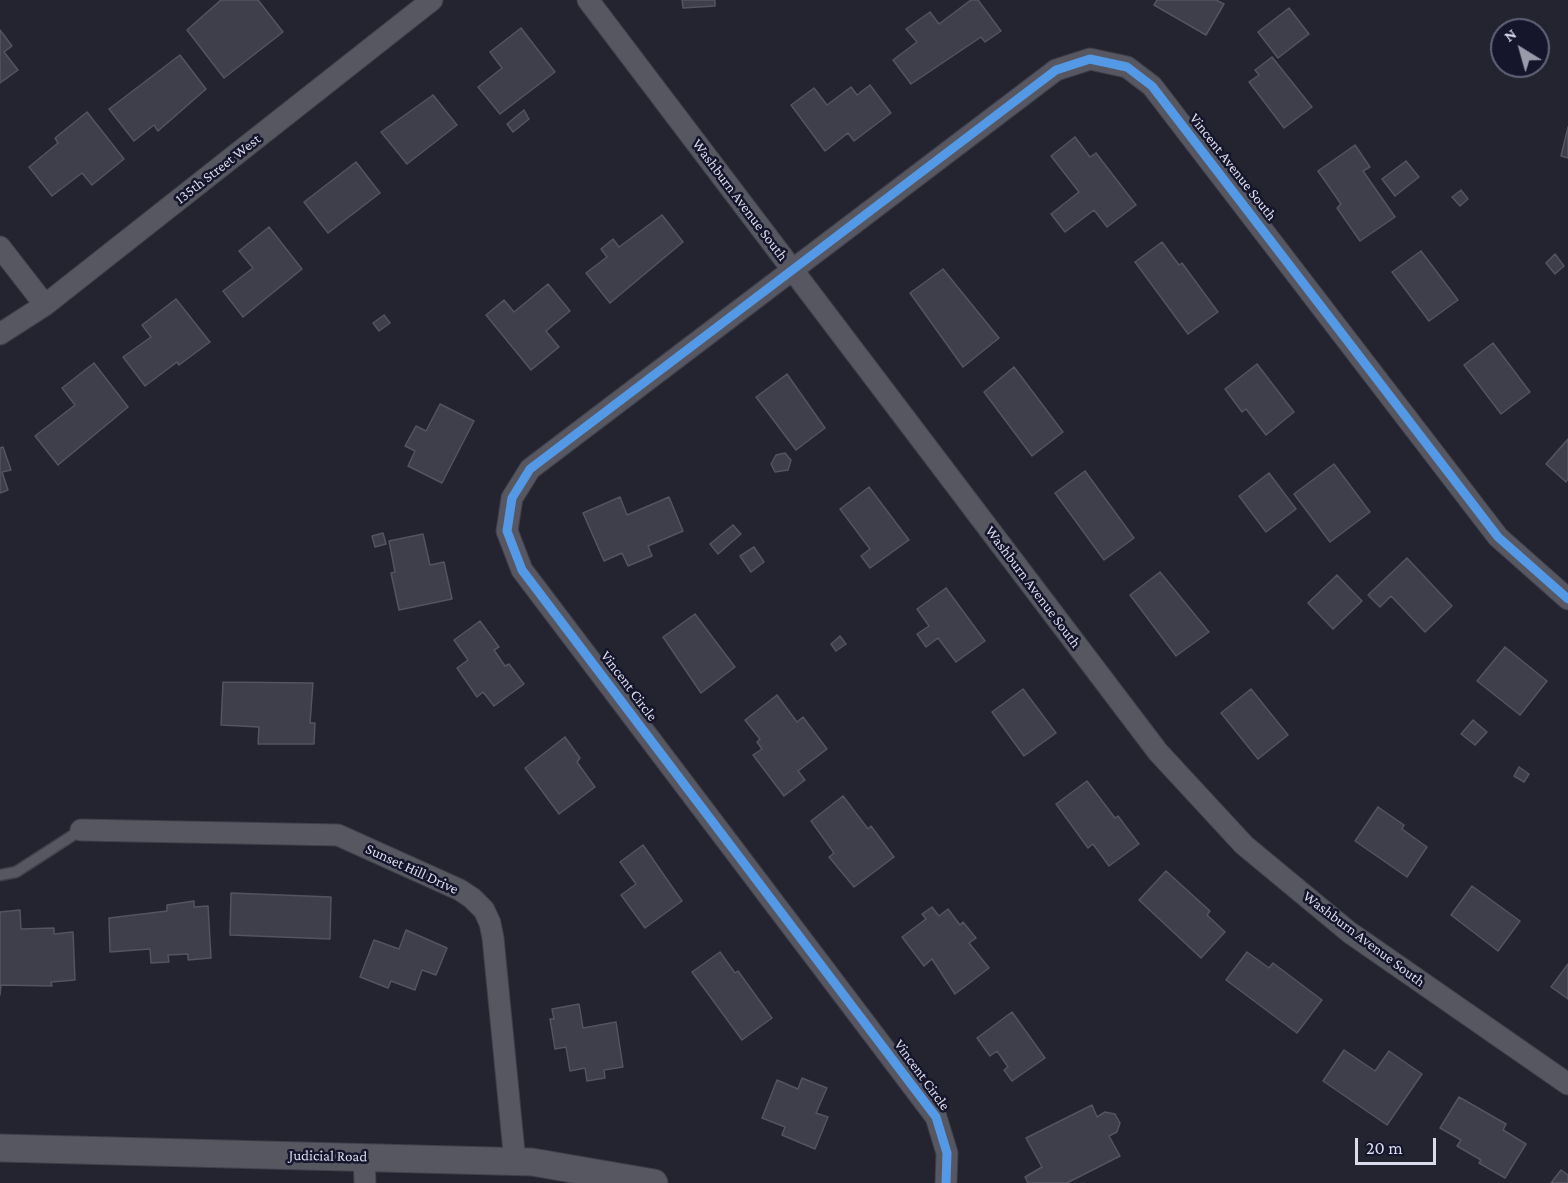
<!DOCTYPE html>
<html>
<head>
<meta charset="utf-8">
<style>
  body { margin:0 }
  #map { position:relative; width:1568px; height:1183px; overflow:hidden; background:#242430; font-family:"Crimson Pro",serif }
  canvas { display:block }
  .north { position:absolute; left:1490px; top:18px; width:60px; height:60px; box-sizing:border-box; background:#15152c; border:2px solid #646478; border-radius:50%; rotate:323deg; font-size:16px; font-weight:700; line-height:24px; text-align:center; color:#dadbeb }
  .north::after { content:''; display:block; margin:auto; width:21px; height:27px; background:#9a9baa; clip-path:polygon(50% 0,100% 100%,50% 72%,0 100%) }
  .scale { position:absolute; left:1355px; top:1138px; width:81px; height:27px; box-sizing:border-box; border:3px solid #dadbeb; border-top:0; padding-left:8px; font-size:18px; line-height:21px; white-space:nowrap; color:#dadbeb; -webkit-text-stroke:4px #15152c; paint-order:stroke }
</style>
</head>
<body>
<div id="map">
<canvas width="1568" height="1183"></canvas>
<div class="north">N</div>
<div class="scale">20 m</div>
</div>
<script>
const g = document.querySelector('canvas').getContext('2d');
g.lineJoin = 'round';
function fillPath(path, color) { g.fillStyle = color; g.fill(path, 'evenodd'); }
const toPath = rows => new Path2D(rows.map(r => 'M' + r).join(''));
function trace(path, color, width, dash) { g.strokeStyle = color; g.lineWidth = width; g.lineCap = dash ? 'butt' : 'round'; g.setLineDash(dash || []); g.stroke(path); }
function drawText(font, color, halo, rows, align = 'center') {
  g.font = font + ' "Crimson Pro",serif'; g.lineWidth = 5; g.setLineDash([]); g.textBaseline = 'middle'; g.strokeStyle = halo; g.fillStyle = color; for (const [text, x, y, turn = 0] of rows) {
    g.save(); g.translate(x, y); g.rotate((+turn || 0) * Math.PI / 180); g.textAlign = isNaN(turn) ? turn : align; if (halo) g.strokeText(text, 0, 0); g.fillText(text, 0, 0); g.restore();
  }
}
const building = toPath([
  [221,0,258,0,283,32,224,78,187,30,221,0],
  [682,0,715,0,715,6,683,8,682,0],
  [971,0,978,0,1001,31,985,42,981,37,911,84,893,60,917,42,906,29,930,12,939,24,971,0],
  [1157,0,1216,0,1224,4,1206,35,1154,5,1157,0],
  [1289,8,1309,34,1278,58,1258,32,1289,8],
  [521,28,555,72,500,114,478,87,502,68,490,52,521,28],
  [0,30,12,46,4,52,18,70,0,83,0,30],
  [180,55,206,89,158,131,154,125,134,141,109,109,180,55],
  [1272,57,1312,107,1284,128,1249,82,1259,75,1255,70,1272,57],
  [870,85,891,113,854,141,848,133,825,151,791,105,814,88,827,105,851,87,857,95,870,85],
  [433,95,457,125,407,164,381,132,433,95],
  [524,110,529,119,513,132,507,124,524,110],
  [87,112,124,159,92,185,82,173,52,196,29,167,58,143,55,138,87,112],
  [1568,127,1568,158,1561,156,1568,127],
  [1075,137,1090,157,1096,153,1136,205,1107,227,1094,210,1065,232,1051,214,1079,192,1051,156,1075,137],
  [1355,145,1370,167,1363,171,1395,217,1360,241,1337,208,1341,204,1318,171,1355,145],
  [1406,161,1419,177,1395,196,1382,179,1406,161],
  [356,162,380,193,328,233,304,202,356,162],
  [1461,190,1468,199,1460,206,1452,197,1461,190],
  [662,215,683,242,610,303,586,273,607,257,601,249,613,239,619,247,662,215],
  [269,227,302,269,243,317,223,291,253,268,239,251,269,227],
  [1162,242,1179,265,1182,263,1218,312,1188,334,1135,262,1162,242],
  [1421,251,1458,300,1429,321,1392,272,1421,251],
  [1555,254,1564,266,1555,274,1546,263,1555,254],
  [943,269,999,338,963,367,910,293,943,269],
  [548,284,570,311,546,331,559,347,531,370,486,315,504,300,514,312,548,284],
  [176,299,210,342,179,365,177,362,145,386,123,357,151,337,142,325,176,299],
  [384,315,390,323,379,331,373,323,384,315],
  [1493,343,1530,392,1501,414,1464,365,1493,343],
  [94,363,128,407,58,465,35,436,75,405,62,388,94,363],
  [1257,364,1294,412,1266,435,1246,409,1242,412,1225,389,1257,364],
  [1014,367,1063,432,1032,456,984,392,1014,367],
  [787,374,825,428,796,450,756,397,787,374],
  [440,404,474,421,442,483,408,466,415,451,405,446,416,426,426,431,440,404],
  [1568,439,1568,479,1566,482,1546,464,1568,439],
  [3,447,11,470,2,472,8,490,0,493,0,448,3,447],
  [785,453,791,460,788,470,775,472,771,464,776,455,785,453],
  [1334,464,1370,512,1330,542,1294,494,1334,464],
  [1085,471,1134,538,1104,560,1055,493,1085,471],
  [1269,473,1296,509,1266,532,1239,496,1269,473],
  [869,487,909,540,870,568,861,556,870,549,840,509,869,487],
  [620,497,627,515,669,497,683,531,648,546,652,556,628,566,622,553,604,561,583,513,620,497],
  [733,525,741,534,718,554,710,544,733,525],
  [383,533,386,544,375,547,372,536,383,533],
  [423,534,430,565,444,562,452,599,399,610,391,573,395,572,389,541,423,534],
  [754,547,764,562,751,572,740,556,754,547],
  [1407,558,1452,606,1425,632,1391,596,1380,607,1368,595,1407,558],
  [1160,572,1209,632,1176,656,1130,595,1160,572],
  [1337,575,1362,601,1333,629,1308,603,1337,575],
  [946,588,985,641,956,662,938,638,926,647,917,634,929,626,917,609,946,588],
  [695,614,735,667,701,693,663,637,695,614],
  [480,621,499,647,494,650,505,666,509,664,524,684,494,706,483,692,477,697,457,668,468,660,454,640,480,621],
  [840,636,846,644,836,651,831,644,840,636],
  [1505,647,1547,681,1520,715,1477,681,1505,647],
  [223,682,313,683,310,723,315,723,314,744,258,744,259,727,221,725,223,682],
  [1023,689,1056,733,1024,756,992,712,1023,689],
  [1251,689,1288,735,1258,759,1221,713,1251,689],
  [777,695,797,722,803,717,827,749,798,771,805,780,784,796,753,755,762,749,757,742,760,739,745,720,777,695],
  [1473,720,1487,732,1475,745,1461,734,1473,720],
  [565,737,580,758,577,762,595,787,559,814,525,768,565,737],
  [1519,767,1529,774,1524,782,1514,776,1519,767],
  [1087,781,1115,818,1118,816,1139,844,1109,866,1093,844,1088,848,1056,804,1087,781],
  [843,796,868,829,871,826,894,857,854,887,829,857,834,853,811,821,843,796],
  [1378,807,1404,825,1402,829,1427,847,1407,877,1355,841,1378,807],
  [643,845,682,901,645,928,621,895,636,884,620,862,643,845],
  [1166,871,1210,911,1207,915,1225,932,1201,958,1139,900,1166,871],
  [1472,886,1520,921,1498,951,1451,915,1472,886],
  [231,893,331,897,330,939,230,935,231,893],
  [194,901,194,907,208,906,211,958,188,960,188,954,168,955,169,962,151,963,150,949,110,952,109,918,167,911,167,905,194,901],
  [932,907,939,916,948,909,960,925,963,922,976,938,969,943,989,968,955,994,932,959,924,966,902,937,926,919,922,914,932,907],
  [20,910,21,929,54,928,54,934,73,932,75,980,51,982,52,986,1,985,0,995,0,912,20,910],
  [406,930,447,948,436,975,422,970,415,990,391,981,388,988,360,977,374,940,399,949,406,930],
  [720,952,735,973,738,971,772,1018,742,1040,692,972,720,952],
  [1247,952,1269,968,1273,963,1322,1000,1297,1033,1226,980,1247,952],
  [1568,964,1568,999,1551,987,1568,964],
  [579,1004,583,1028,616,1022,623,1067,604,1070,605,1078,587,1081,585,1068,570,1071,566,1047,555,1049,550,1019,554,1019,552,1009,579,1004],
  [1012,1012,1045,1058,1012,1081,1004,1070,1008,1067,997,1051,990,1056,977,1038,1012,1012],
  [1344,1050,1375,1071,1389,1051,1422,1074,1387,1125,1323,1081,1344,1050],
  [802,1078,827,1088,816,1113,828,1117,815,1149,782,1135,785,1127,762,1118,777,1080,798,1089,802,1078],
  [1459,1097,1506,1124,1503,1130,1526,1144,1505,1178,1479,1163,1481,1160,1457,1146,1461,1140,1440,1128,1459,1097],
  [1092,1105,1097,1117,1105,1112,1115,1114,1120,1123,1117,1132,1109,1136,1120,1156,1067,1183,1028,1183,1025,1177,1042,1167,1026,1138,1092,1105],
  [1561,1170,1568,1175,1568,1183,1551,1183,1561,1170]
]);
fillPath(building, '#3f3f4c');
trace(building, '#54545f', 1.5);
const service = toPath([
  [0,875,16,872,81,830]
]);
const minor = toPath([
  [588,0,1158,752,1244,845,1349,932,1568,1084],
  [0,247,45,305],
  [0,334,45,305,432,0],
  [81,830,338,835,460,890,472,898,484,910,490,923,493,938,515,1162],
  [364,1157,365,1183],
  [946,1183,947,1153,936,1117,522,570,507,531,512,498,530,469,1056,70,1090,59,1127,67,1152,86,1498,537,1568,599]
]);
const tertiary = toPath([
  [0,1148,532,1162,654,1183]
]);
trace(service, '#3f3f4a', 13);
trace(minor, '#3f3f4a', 23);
trace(tertiary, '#3f3f4a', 29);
trace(service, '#575761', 10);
trace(minor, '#575761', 21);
trace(tertiary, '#575761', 27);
trace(toPath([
  [946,1183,947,1153,936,1117,522,570,507,531,512,498,530,469,1056,70,1090,59,1127,67,1152,86,1498,537,1568,599]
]), '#5399e6', 9);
drawText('15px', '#dadbeb', '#15152c', [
  ["Vincent Avenue South",1233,167,52],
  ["135th Street West",218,169,-38],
  ["Washburn Avenue South",740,200,53],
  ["Washburn Avenue South",1033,587,53],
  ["Vincent Circle",629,686,53],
  ["Sunset Hill Drive",412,869,25],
  ["Washburn Avenue South",1364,939,37],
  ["Vincent Circle",922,1075,54],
  ["Judicial Road",328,1156,1]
]);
</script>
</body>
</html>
